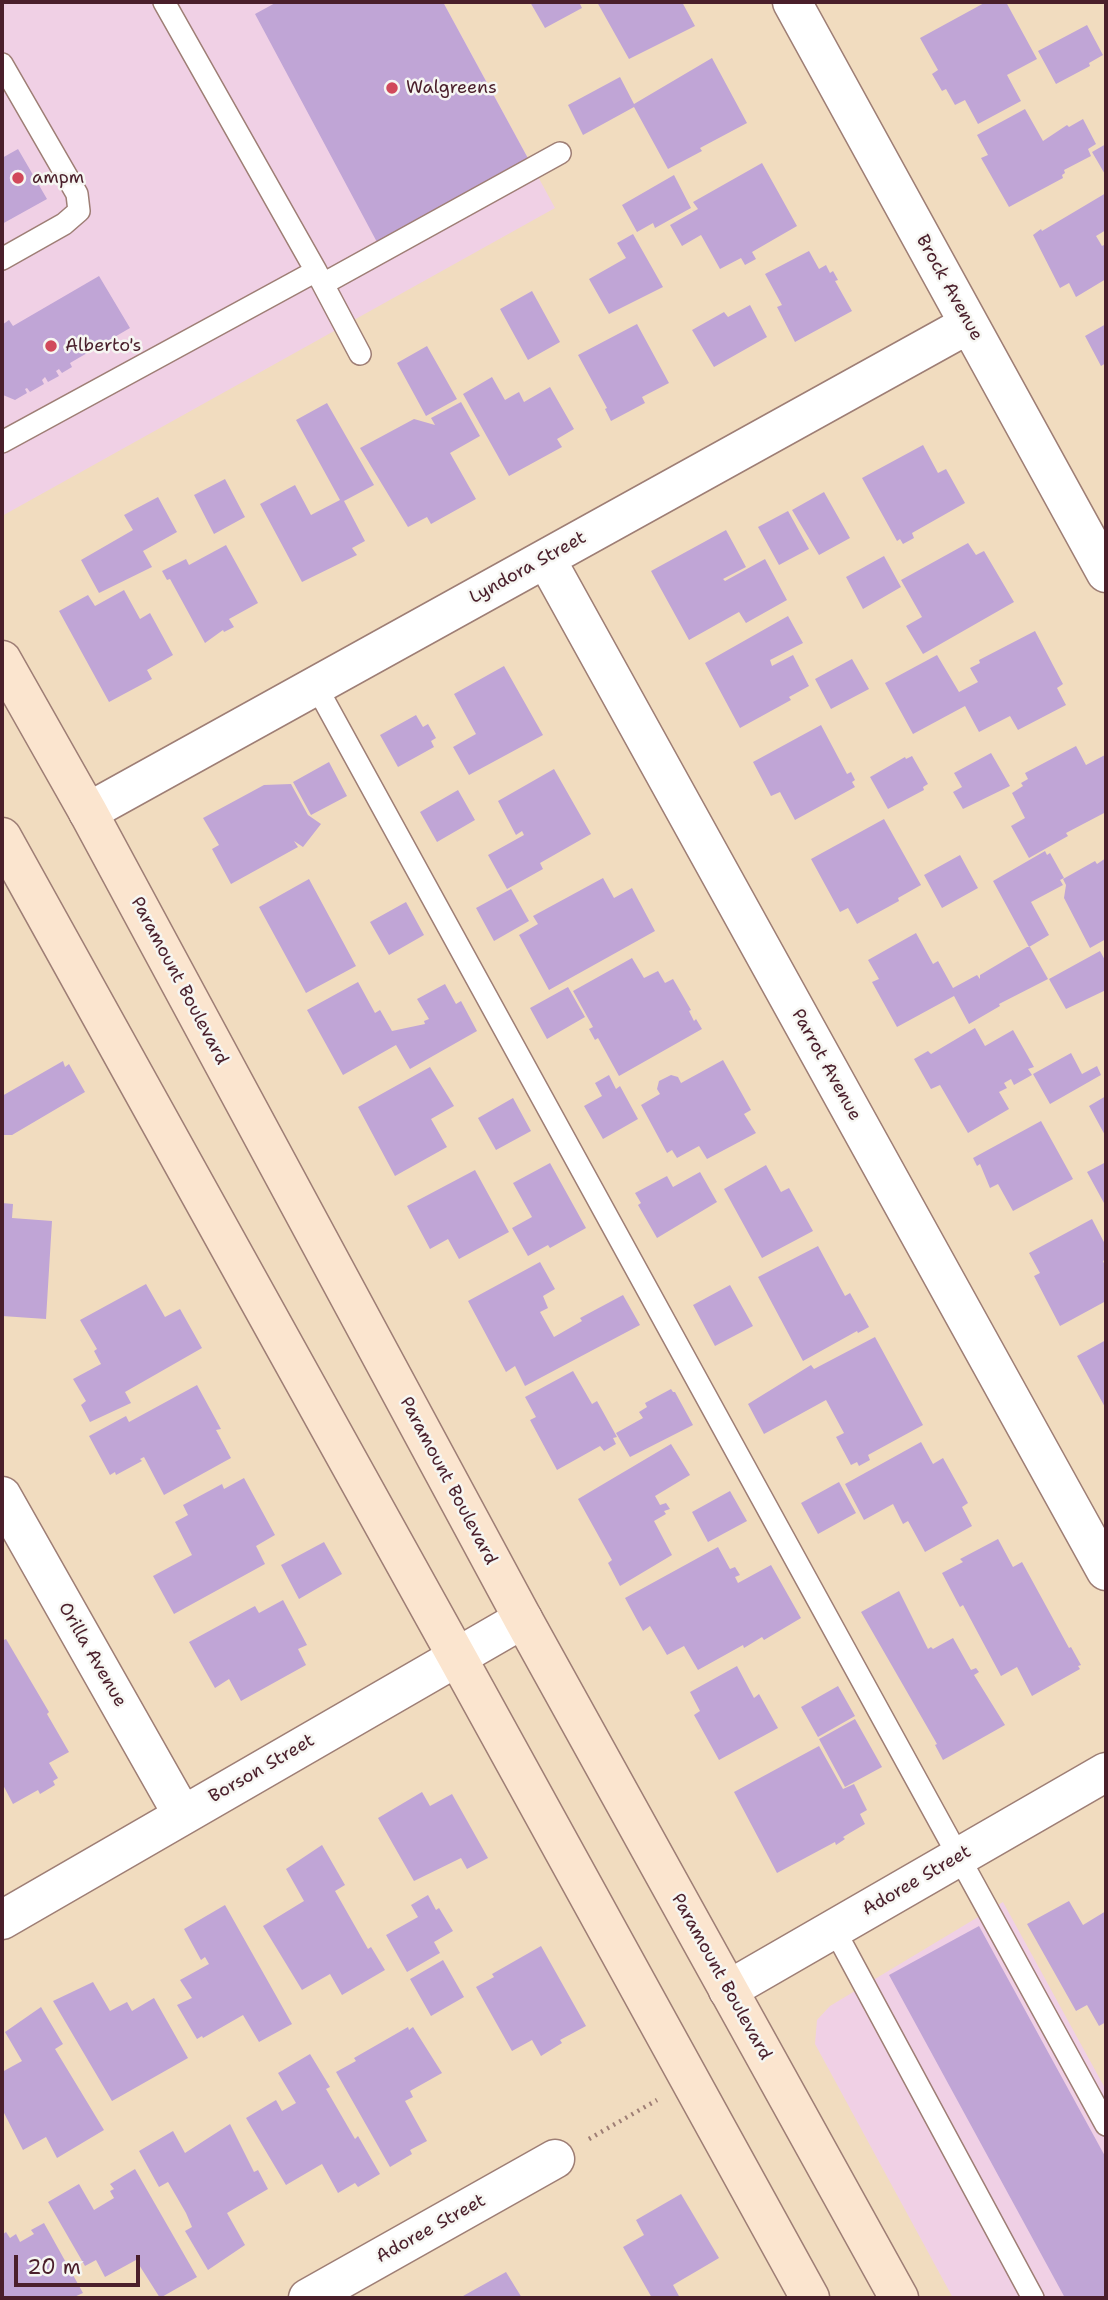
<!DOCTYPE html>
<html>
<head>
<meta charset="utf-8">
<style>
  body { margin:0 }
  #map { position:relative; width:1108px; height:2300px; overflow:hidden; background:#f1dcbf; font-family:"Shantell Sans",sans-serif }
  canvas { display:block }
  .frame { position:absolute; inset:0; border:4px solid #4a1f2b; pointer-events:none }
  .scale { position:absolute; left:14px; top:2255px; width:126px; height:32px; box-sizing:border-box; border:4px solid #4a1f2b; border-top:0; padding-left:9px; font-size:21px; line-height:24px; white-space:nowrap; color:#4a1f2b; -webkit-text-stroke:5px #f6f6f2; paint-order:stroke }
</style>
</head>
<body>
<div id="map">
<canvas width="1108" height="2300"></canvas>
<div class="frame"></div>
<div class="scale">20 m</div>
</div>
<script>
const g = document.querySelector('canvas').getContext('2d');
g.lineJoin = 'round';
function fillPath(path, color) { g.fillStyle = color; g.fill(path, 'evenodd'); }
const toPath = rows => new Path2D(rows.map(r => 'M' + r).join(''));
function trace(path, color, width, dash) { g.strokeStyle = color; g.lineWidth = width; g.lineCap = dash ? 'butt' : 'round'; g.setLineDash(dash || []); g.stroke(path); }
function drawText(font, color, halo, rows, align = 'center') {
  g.font = font + ' "Shantell Sans",sans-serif'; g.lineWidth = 5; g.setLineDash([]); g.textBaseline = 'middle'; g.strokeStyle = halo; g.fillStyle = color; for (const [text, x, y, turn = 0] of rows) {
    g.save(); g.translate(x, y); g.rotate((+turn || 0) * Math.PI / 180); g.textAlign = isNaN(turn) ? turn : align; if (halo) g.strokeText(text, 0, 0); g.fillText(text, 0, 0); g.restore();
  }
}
fillPath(toPath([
  [2,2,443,2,555,208,2,516],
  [1003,1902,1106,2090,1106,2298,953,2298,815,2044,817,2020,830,2006]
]), '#f0d0e5');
fillPath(toPath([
  [277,2,443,2,530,162,378,244,255,14],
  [530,2,579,2,582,8,545,28],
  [597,2,682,2,695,26,629,59],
  [986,2,1006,2,1037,59,1007,75,1021,101,978,124,965,100,955,105,946,89,942,91,932,74,938,70,920,38],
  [1087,25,1103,55,1089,63,1090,66,1056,84,1038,51],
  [712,58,747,123,700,148,702,151,668,169,634,107,583,135,568,105,620,77,634,104],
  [1025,109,1043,141,1067,125,1069,127,1083,119,1096,144,1088,149,1091,156,1064,170,1065,173,1062,175,1063,178,1009,207,981,158,988,155,977,135],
  [1106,144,1106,176,1092,152],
  [18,149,47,199,2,224,2,158],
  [762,163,797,226,752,252,756,259,745,265,741,258,720,269,701,235,682,246,670,225,698,209,693,202],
  [674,175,691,208,655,228,653,223,637,232,622,205],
  [1106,193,1106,230,1096,236,1102,246,1106,244,1106,279,1076,297,1069,283,1060,288,1033,235,1041,229,1042,231],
  [633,234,663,287,609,314,589,279,626,258,617,243],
  [809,251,819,269,826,265,830,273,833,271,838,280,835,281,852,311,795,342,777,307,782,305,765,274],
  [99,276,130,328,70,363,72,367,62,373,59,369,56,371,59,376,48,382,45,377,42,380,44,384,30,392,27,388,25,389,27,393,15,400,3,395,2,325,9,320,13,326],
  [532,291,560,342,528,360,500,309],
  [750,305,767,337,714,367,692,330,724,312,728,317],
  [637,324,669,383,642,397,645,403,611,421,605,409,607,408,578,355],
  [1106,324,1106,363,1101,366,1085,336],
  [427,346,457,399,426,416,397,363],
  [492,377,505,400,519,392,524,402,550,387,574,429,557,439,562,447,509,476,463,394],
  [461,402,480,436,450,453,476,499,431,524,427,517,408,527,360,448,414,419,435,425,431,418],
  [327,403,374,485,344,501,365,541,352,548,357,555,302,582,260,504,295,485,311,515,340,500,296,420],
  [923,445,938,473,946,469,965,503,912,533,914,538,903,544,900,539,897,541,862,478],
  [225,479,245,517,214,534,194,495],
  [824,492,850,538,819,555,792,510],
  [158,497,177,532,143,551,152,567,99,593,81,560,133,530,124,515],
  [788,511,809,549,779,565,758,527],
  [726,530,746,567,723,579,725,581,765,559,787,600,746,623,739,612,689,640,651,571],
  [968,543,976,555,984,551,1014,602,923,654,906,626,922,617,901,580],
  [226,545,258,603,229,619,234,627,224,632,223,630,205,643,170,579,167,580,162,571,186,559,189,565],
  [884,556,901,587,863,609,846,577],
  [124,590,140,619,150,613,173,655,147,670,152,679,109,702,59,611,88,595,95,606],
  [788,616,803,643,770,660,772,666,793,655,809,686,789,697,791,700,740,728,705,663],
  [1035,631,1063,684,1057,688,1066,705,1018,730,1010,716,979,732,965,706,913,734,885,683,937,655,959,692,978,682,970,668,980,663,979,660],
  [852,659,869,689,831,709,815,679],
  [504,666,543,735,469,775,453,747,476,734,454,694],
  [416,715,423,727,428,724,436,738,431,741,434,747,398,767,380,735],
  [821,725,847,774,851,772,855,780,852,782,855,787,795,820,780,792,771,796,753,762],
  [1076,746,1086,765,1105,755,1106,758,1106,812,1066,833,1068,836,1029,858,1011,826,1025,818,1012,793,1023,786,1021,783,1028,779,1025,773],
  [991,753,1010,786,963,809,953,792,962,787,954,773],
  [912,756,928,784,923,787,924,790,888,809,870,777,905,757,906,759],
  [329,762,347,796,311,815,293,782],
  [554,769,591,834,540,863,543,869,507,889,488,855,524,835,522,831,516,835,498,801],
  [291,784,308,815,321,824,303,847,294,841,298,847,231,884,212,849,219,845,203,818,264,785],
  [458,790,475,820,437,842,420,812],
  [884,819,921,885,898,898,899,901,857,924,848,908,840,912,811,859],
  [1045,851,1047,855,1050,853,1064,878,1060,880,1063,885,1031,902,1049,935,1029,947,993,881],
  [960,855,978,888,942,908,924,875],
  [1106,858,1106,939,1090,948,1064,898,1066,885,1063,879,1095,861,1097,864],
  [603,878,614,898,632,888,655,931,549,990,519,935,538,924,533,916],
  [309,879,356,966,306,993,259,907],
  [511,889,529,921,494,941,476,908],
  [406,902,424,935,389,955,370,922],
  [916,933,933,964,938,961,953,988,977,975,980,979,980,975,1027,947,1030,947,1048,979,999,1004,1000,1006,969,1024,954,996,897,1027,872,982,879,979,868,960],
  [1100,951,1106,962,1106,990,1066,1009,1049,979],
  [632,958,644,978,658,971,665,983,673,979,691,1010,689,1011,694,1021,696,1019,702,1029,619,1076,598,1038,595,1040,589,1029,593,1027,573,991],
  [358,982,375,1013,380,1010,392,1031,425,1024,424,1021,429,1019,417,999,445,984,456,1004,461,1001,477,1031,410,1069,396,1045,343,1075,307,1010],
  [568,987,585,1017,547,1039,530,1008],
  [975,1028,985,1046,1013,1030,1034,1067,1028,1069,1032,1075,1014,1085,1011,1079,1004,1083,1007,1088,999,1092,1009,1109,968,1133,940,1085,931,1089,914,1059,928,1051,931,1054],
  [1071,1053,1082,1074,1097,1066,1101,1075,1050,1104,1033,1074],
  [723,1060,751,1110,744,1114,756,1133,707,1159,699,1146,677,1158,672,1150,667,1153,641,1105,660,1094,657,1089,659,1081,671,1075,678,1077,681,1083],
  [63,1061,65,1067,69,1064,85,1092,12,1135,2,1135,2,1096],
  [430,1067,454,1106,431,1119,447,1147,395,1176,358,1107],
  [609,1075,616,1089,620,1086,638,1119,603,1139,584,1106,602,1096,595,1083],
  [1106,1096,1106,1137,1089,1106],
  [513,1098,531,1131,496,1150,478,1118],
  [1041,1121,1073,1179,1013,1211,998,1184,990,1188,980,1164,977,1166,973,1158],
  [1106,1162,1106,1202,1104,1203,1087,1172],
  [550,1163,586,1228,550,1248,548,1245,528,1256,512,1228,532,1217,513,1183],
  [766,1165,781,1192,789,1188,813,1231,762,1258,724,1189],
  [475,1170,509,1232,459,1259,448,1239,430,1249,407,1206],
  [700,1172,717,1202,657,1238,638,1205,641,1203,635,1193,667,1176,673,1187],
  [2,1203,13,1204,12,1218,52,1221,46,1319,2,1316],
  [1092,1219,1106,1246,1106,1259,1103,1261,1106,1268,1106,1301,1060,1326,1034,1276,1040,1273,1029,1253],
  [818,1246,845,1296,850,1293,869,1327,858,1333,857,1331,803,1361,758,1277],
  [540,1262,555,1289,543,1296,548,1308,540,1312,554,1337,582,1321,580,1318,623,1295,640,1325,525,1386,515,1366,506,1372,468,1301],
  [146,1284,165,1317,180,1309,202,1348,125,1392,131,1403,90,1422,81,1405,86,1401,73,1379,101,1364,94,1351,97,1349,80,1320],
  [730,1285,753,1326,715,1346,693,1305],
  [875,1337,923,1425,868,1455,870,1460,859,1466,857,1462,851,1465,836,1437,844,1433,826,1400,764,1434,748,1404,811,1365,814,1369],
  [1106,1340,1106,1409,1077,1356],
  [573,1371,592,1404,597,1401,617,1437,613,1438,616,1444,604,1451,600,1446,557,1470,530,1420,536,1417,525,1397],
  [197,1385,221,1429,216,1430,231,1458,164,1495,144,1457,140,1459,142,1461,116,1475,115,1472,110,1475,89,1436,126,1416,129,1422],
  [671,1389,673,1392,675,1392,693,1425,630,1457,616,1433,643,1418,639,1412,647,1407,645,1403],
  [921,1442,933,1464,943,1458,968,1503,962,1507,972,1526,925,1552,908,1521,903,1524,893,1504,864,1520,845,1484],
  [671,1444,690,1475,655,1496,660,1505,666,1503,670,1509,664,1511,666,1514,654,1521,672,1555,620,1586,608,1563,612,1560,578,1499],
  [244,1478,275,1535,256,1546,265,1564,174,1614,153,1576,192,1555,175,1522,188,1515,183,1505,222,1484,224,1489],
  [839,1482,856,1513,818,1534,801,1503],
  [730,1491,747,1521,708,1542,692,1512],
  [998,1539,1013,1567,1022,1562,1069,1648,1071,1647,1081,1665,1078,1666,1080,1669,1032,1696,1017,1667,1001,1676,963,1605,960,1607,942,1573,963,1562,960,1559],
  [324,1542,342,1574,299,1599,281,1565],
  [718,1547,730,1569,735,1567,740,1575,735,1577,738,1583,771,1565,801,1618,764,1640,762,1637,744,1648,743,1645,698,1670,684,1646,667,1655,650,1626,643,1631,625,1598],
  [899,1591,928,1649,931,1647,933,1649,953,1638,971,1670,976,1668,979,1672,974,1675,1005,1725,943,1760,935,1745,937,1744,861,1612],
  [283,1600,307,1645,298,1649,306,1665,241,1701,229,1679,215,1688,189,1642,255,1606,259,1613],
  [6,1639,49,1712,47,1714,69,1752,49,1763,58,1778,53,1781,55,1785,40,1794,38,1790,13,1804,2,1783,2,1641],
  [737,1666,754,1698,759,1694,778,1728,719,1760,694,1715,700,1711,690,1692],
  [838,1686,855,1716,818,1737,801,1707],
  [855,1719,882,1767,845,1787,819,1739],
  [819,1746,843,1789,854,1784,867,1810,860,1814,865,1824,843,1837,845,1839,836,1845,835,1842,777,1873,734,1792],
  [422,1792,430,1806,452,1794,488,1858,467,1869,461,1858,414,1881,378,1818],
  [322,1845,345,1885,335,1891,368,1949,371,1947,385,1970,342,1995,330,1974,302,1990,263,1926,304,1901,286,1869],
  [428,1895,436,1910,439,1908,453,1931,434,1942,440,1953,407,1972,386,1935,418,1917,411,1905],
  [1069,1901,1083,1925,1106,1911,1106,2022,1099,2026,1087,2005,1076,2011,1027,1924],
  [225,1905,292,2024,259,2042,243,2015,203,2038,202,2036,197,2039,177,2005,192,1998,180,1980,209,1964,205,1957,201,1960,184,1929],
  [979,1926,1106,2158,1106,2298,1065,2298,889,1975],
  [541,1946,586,2026,560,2040,562,2043,541,2056,532,2040,512,2051,476,1987,494,1977,492,1974],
  [443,1960,464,1997,431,2016,410,1979],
  [93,1982,110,2011,127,2002,132,2011,154,1998,188,2058,112,2101,53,2001],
  [41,2007,63,2044,55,2049,104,2130,57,2158,46,2137,23,2150,2,2109,2,2072,22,2061,5,2032],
  [408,2027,409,2030,413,2027,442,2073,410,2091,413,2097,405,2101,427,2141,410,2150,412,2154,390,2167,336,2072,356,2061,354,2058],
  [310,2054,330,2087,326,2089,355,2139,358,2136,380,2174,358,2187,355,2183,338,2193,322,2164,286,2185,246,2118,276,2100,282,2111,296,2103,278,2073],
  [230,2124,254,2172,258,2170,268,2189,227,2213,245,2245,208,2270,185,2231,192,2227,186,2213,168,2182,159,2187,139,2151,173,2131,185,2153],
  [135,2169,197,2277,160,2298,136,2260,105,2277,96,2260,85,2266,48,2202,79,2184,94,2210,114,2198,110,2191,114,2189,110,2184],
  [681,2194,719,2258,673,2285,680,2298,652,2298,623,2247,644,2235,636,2220],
  [44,2223,83,2293,72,2298,2,2298,2,2235,6,2232,10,2238,16,2234,20,2242,34,2234,31,2230],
  [506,2272,522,2298,464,2298,463,2296]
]), '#c0a5d6');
const lane = toPath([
  [164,2,316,271],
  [2,64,77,194,79,211,64,224,2,259],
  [323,284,560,153],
  [2,442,316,271,360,354],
  [316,686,1106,2125],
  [834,1929,1033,2298]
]);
const street = toPath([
  [792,2,1106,573],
  [546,559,1106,1571],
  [88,812,969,324],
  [2,1496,182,1814],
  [2,1920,523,1619],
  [728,1990,1106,1772],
  [308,2298,555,2159]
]);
const secondary = toPath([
  [2,660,88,812,523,1619,899,2298],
  [2,837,457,1657,810,2298]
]);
trace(lane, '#9e7e75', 24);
trace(street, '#9e7e75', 41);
trace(secondary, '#9e7e75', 41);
trace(toPath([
  [589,2139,657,2100]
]), '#9e7e75', 4.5, [2, 5]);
trace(lane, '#fff', 21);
trace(street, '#fff', 38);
trace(secondary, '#fbe5cf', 38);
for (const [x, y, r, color] of [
  [392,88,7,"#d1495b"],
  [18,178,7,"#d1495b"],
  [51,346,7,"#d1495b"]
]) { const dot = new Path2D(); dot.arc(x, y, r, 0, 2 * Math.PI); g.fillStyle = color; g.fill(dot); trace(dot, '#f6f6f2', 2.5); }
drawText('18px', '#4a1f2b', '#f6f6f2', [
  ["Walgreens",406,88],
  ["ampm",32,178],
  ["Alberto's",65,346]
], 'left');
drawText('18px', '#4a1f2b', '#f6f6f2', [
  ["Brock Avenue",949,288,61],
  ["Lyndora Street",528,568,-29],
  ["Paramount Boulevard",179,981,62],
  ["Parrot Avenue",826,1065,61],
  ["Paramount Boulevard",448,1481,62],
  ["Orilla Avenue",92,1655,60],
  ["Borson Street",262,1769,-30],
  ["Adoree Street",917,1881,-30],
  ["Paramount Boulevard",721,1977,61],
  ["Adoree Street",431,2229,-29]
]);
</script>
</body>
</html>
